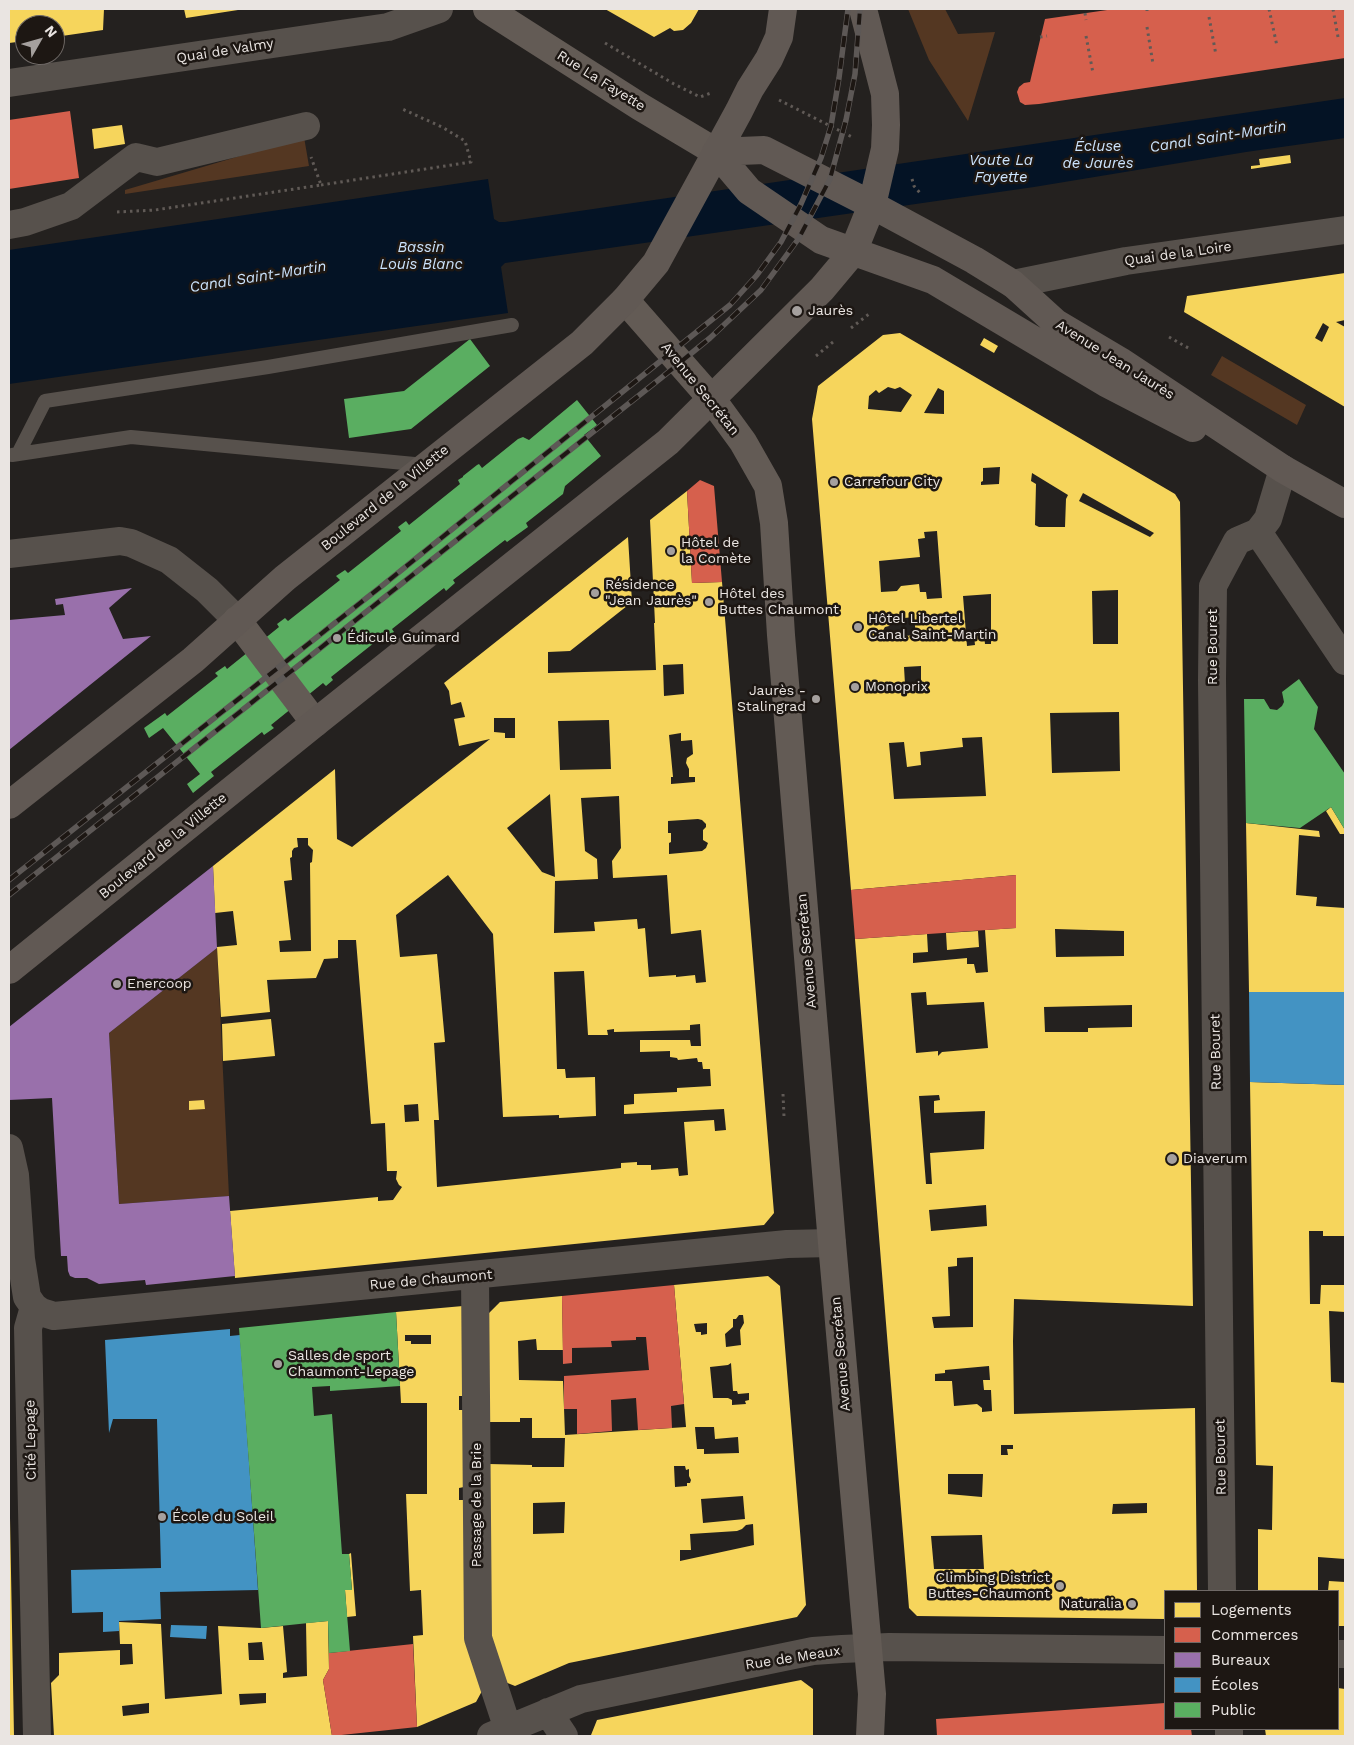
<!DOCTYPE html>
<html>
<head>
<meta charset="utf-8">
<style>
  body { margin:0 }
  #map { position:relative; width:1354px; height:1745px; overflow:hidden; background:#24211f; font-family:"Work Sans",sans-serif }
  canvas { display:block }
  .frame { position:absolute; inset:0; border:10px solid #eae5e2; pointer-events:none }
  .legend { position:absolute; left:1164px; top:1590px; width:175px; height:140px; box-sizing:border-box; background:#1d1713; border:1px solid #6f6966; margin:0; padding:6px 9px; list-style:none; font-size:15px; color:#eae5e2 }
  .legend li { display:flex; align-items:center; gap:10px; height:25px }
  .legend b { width:25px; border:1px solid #6f6966 }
  .north { position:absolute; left:15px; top:15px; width:50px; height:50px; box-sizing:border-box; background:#1d1713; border:1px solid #6f6966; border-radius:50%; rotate:52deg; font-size:14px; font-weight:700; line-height:20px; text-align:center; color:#eae5e2 }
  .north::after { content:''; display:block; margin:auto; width:18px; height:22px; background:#a5a09e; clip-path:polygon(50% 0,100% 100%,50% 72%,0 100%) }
</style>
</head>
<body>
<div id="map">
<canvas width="1354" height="1745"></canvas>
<div class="frame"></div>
<ul class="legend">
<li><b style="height:14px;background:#f6d55c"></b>Logements</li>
<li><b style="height:14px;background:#d6604d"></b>Commerces</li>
<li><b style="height:14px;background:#9970ab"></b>Bureaux</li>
<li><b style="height:14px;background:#4393c3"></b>Écoles</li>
<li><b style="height:14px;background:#5aae61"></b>Public</li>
</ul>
<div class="north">N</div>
</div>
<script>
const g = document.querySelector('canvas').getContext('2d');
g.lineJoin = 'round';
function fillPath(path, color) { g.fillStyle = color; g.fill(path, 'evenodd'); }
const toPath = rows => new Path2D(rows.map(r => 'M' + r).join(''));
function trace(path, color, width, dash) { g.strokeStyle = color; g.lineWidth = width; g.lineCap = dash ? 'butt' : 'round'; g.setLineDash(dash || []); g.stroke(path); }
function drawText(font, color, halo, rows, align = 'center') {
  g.font = font + ' "Work Sans",sans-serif'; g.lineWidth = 5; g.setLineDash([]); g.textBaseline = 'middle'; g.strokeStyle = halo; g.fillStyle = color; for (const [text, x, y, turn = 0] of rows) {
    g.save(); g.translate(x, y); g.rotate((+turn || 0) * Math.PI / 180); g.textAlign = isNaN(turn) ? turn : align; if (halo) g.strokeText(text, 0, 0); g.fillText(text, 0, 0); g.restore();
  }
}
fillPath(toPath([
  [908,9,945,9,958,34,995,32,968,121,929,60],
  [304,137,309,166,125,194,125,190],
  [1222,356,1306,405,1297,425,1211,375],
  [217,948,229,1196,119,1204,109,1033]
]), '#543722');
fillPath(toPath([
  [1345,98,1345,138,1246,152,1034,187,505,263,501,267,508,313,9,384,9,250,488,179,494,219,499,222,505,222]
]), '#041325');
fillPath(toPath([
  [9,9,104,9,103,30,55,37,55,25,25,25,25,41,9,43],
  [184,9,238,9,238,10,186,18],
  [605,9,699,9,691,23,683,30,674,31,670,28,654,37],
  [122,125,125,144,94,149,92,129],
  [1290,155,1291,163,1251,169,1251,166,1260,165,1259,159],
  [1345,273,1345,320,1336,322,1345,327,1345,407,1184,312,1187,296],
  [1323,323,1329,327,1322,342,1315,338],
  [900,333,1175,494,1180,502,1193,1306,1014,1299,1013,1341,1014,1414,1195,1408,1197,1590,1165,1591,1165,1619,917,1616,909,1608,855,939,927,934,928,952,913,953,913,963,967,958,967,964,974,964,976,973,988,972,985,930,1016,928,1016,875,851,890,812,419,818,386,883,335],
  [888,387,895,389,900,387,912,395,901,412,868,409,869,396,876,390,879,393],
  [938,388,944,391,944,414,924,413],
  [1000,467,999,484,981,485,981,482,983,481,983,468],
  [1032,473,1068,495,1066,499,1065,527,1039,527,1035,525,1036,484,1031,481],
  [1083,493,1154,533,1150,537,1079,501],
  [937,531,942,598,927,599,926,592,920,592,919,584,901,586,897,591,881,592,879,561,920,557,918,539,925,538,924,532],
  [1118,590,1118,644,1093,644,1092,591],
  [991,594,991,644,985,644,984,635,974,636,975,645,967,646,963,596],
  [914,617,916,635,893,637,893,631,882,632,885,627,889,626,895,619],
  [921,666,921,682,905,684,904,667],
  [1119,712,1120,771,1052,773,1050,713],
  [982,737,986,796,894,799,889,743,904,742,907,767,921,765,920,752,963,747,962,738],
  [1055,929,1124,931,1124,956,1056,957],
  [926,992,927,1005,984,1002,988,1048,942,1052,938,1056,938,1051,916,1053,911,993],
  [1132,1005,1132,1027,1088,1028,1088,1032,1045,1032,1044,1007],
  [939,1095,940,1100,934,1101,934,1113,985,1111,984,1149,930,1153,932,1184,926,1184,919,1096],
  [986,1205,987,1226,931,1231,929,1210],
  [973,1257,973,1327,934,1328,932,1317,950,1316,948,1267,957,1266,957,1258],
  [989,1366,990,1380,983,1380,984,1390,991,1390,992,1411,982,1412,982,1408,977,1404,954,1406,952,1381,935,1381,935,1374,945,1373,945,1370],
  [1001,1445,1013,1445,1013,1449,1007,1449,1008,1455,1001,1455],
  [948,1474,983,1474,982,1497,948,1494],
  [1147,1503,1147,1513,1112,1514,1113,1504],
  [982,1535,984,1569,934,1569,931,1536],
  [984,338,998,346,994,353,980,345],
  [687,491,692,583,722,582,774,1213,764,1225,235,1278,230,1211,378,1197,378,1201,393,1200,402,1187,399,1185,396,1179,397,1171,387,1171,385,1123,371,1124,356,940,338,940,338,958,324,959,316,978,267,980,270,1012,221,1017,217,947,237,945,233,911,215,913,213,866,335,769,337,839,352,847,490,739,459,746,454,719,465,717,461,702,451,705,449,691,444,683,628,537,632,602,570,651,548,652,548,673,656,670,654,623,655,623,650,520],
  [683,664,684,694,664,696,663,665],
  [494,718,515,718,515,738,505,738,505,733,494,732],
  [609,720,611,769,560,770,558,721],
  [681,733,681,741,692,740,693,754,687,758,686,763,689,769,689,777,695,777,695,782,671,784,671,777,673,777,669,735],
  [550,794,555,877,542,872,507,828],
  [619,796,621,848,612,861,613,878,667,875,671,934,701,930,706,982,696,983,695,975,676,977,676,975,649,977,645,928,638,929,637,919,594,922,595,931,554,933,555,881,598,879,597,859,585,851,581,798],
  [698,819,702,820,706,824,706,827,703,830,703,840,708,843,706,848,702,851,669,854,669,843,671,842,671,833,668,833,668,821],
  [297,838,308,838,308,845,313,850,312,862,310,863,311,951,280,952,279,941,291,940,284,881,292,880,290,858,292,857,292,851,294,848,298,847],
  [448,875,493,934,503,1117,559,1115,559,1118,596,1116,595,1077,566,1078,565,1069,557,1069,554,972,584,971,588,1035,608,1035,607,1030,614,1029,614,1032,690,1030,690,1025,700,1024,701,1046,691,1046,690,1040,640,1040,640,1052,670,1051,670,1057,677,1058,678,1060,697,1058,698,1062,702,1062,703,1069,710,1069,711,1086,677,1088,677,1092,634,1094,634,1104,624,1105,624,1114,724,1109,726,1130,715,1131,714,1120,684,1122,688,1175,679,1176,678,1168,651,1170,651,1165,637,1165,637,1162,621,1163,621,1168,603,1170,437,1187,434,1120,439,1120,434,1043,445,1042,437,954,400,957,396,915],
  [418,1104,419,1121,405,1122,404,1105],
  [1331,807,1345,830,1344,834,1340,834,1326,811],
  [1246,823,1319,831,1320,837,1299,835,1296,895,1317,897,1316,906,1345,908,1345,992,1249,992],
  [978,931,979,947,947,950,946,933],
  [271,1019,275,1056,223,1061,222,1024],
  [1250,1082,1345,1085,1345,1236,1323,1236,1323,1231,1309,1231,1310,1304,1320,1304,1321,1285,1345,1285,1345,1312,1329,1311,1331,1382,1345,1383,1345,1559,1318,1557,1318,1591,1258,1591,1258,1529,1272,1530,1273,1466,1256,1465],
  [204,1100,205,1109,189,1110,189,1101],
  [768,1276,780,1286,806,1605,797,1617,569,1663,515,1686,505,1682,491,1635,489,1464,532,1465,532,1467,564,1467,565,1438,532,1438,532,1418,520,1418,520,1422,489,1422,488,1314,500,1302,562,1296,563,1350,537,1350,536,1339,518,1341,519,1380,563,1381,565,1435,686,1427,674,1285],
  [739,1315,743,1315,744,1323,740,1330,741,1345,726,1347,725,1334,733,1327,733,1319,736,1319],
  [707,1323,707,1334,701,1335,701,1332,696,1332,694,1324],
  [731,1363,733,1391,737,1391,738,1394,749,1393,749,1400,745,1401,746,1404,732,1405,732,1400,728,1398,713,1398,710,1367,728,1365],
  [695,1427,714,1427,715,1439,738,1437,739,1453,704,1454,704,1449,697,1449],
  [674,1466,685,1466,686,1470,689,1469,689,1476,691,1480,690,1483,687,1483,687,1486,675,1487],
  [743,1496,745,1519,703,1523,701,1499],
  [565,1502,564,1533,533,1534,533,1503],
  [753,1524,754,1545,680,1561,680,1550,691,1550,690,1534,737,1531,742,1529,746,1525],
  [463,1306,464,1396,459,1396,459,1410,464,1410,464,1487,459,1488,459,1500,464,1500,482,1691,476,1702,417,1727,413,1636,423,1635,421,1590,410,1591,406,1494,427,1494,427,1403,401,1403,396,1312],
  [405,1335,431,1335,431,1344,411,1344,411,1341,405,1341],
  [9,1518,10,1518,14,1736,9,1736],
  [351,1553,356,1616,347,1617,345,1590,352,1590,349,1554],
  [1329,1581,1345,1582,1345,1626,1338,1626,1338,1591,1328,1591],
  [328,1621,329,1669,323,1680,332,1736,54,1736,51,1683,59,1675,59,1653,120,1650,120,1665,133,1664,132,1644,120,1644,119,1622,161,1624,165,1699,222,1694,218,1626,261,1628,283,1626,287,1672,283,1673,283,1678,307,1676,306,1623],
  [262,1642,264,1660,249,1660,248,1643],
  [266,1693,266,1703,240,1705,239,1694],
  [149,1703,149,1713,123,1716,122,1706],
  [801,1680,813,1689,813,1736,591,1736,591,1735,597,1720],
  [1338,1688,1345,1689,1345,1736,1266,1736,1265,1729,1338,1729]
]), '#f6d55c');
fillPath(toPath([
  [1114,9,1345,9,1345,58,1039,104,1025,105,1020,102,1017,92,1019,87,1024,83,1030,82,1045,19],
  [70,111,79,178,9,189,9,120],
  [700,480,714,486,722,582,692,583,687,491],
  [1016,875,1016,928,855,939,851,890],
  [674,1285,684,1404,671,1406,672,1428,638,1430,636,1398,611,1400,612,1431,577,1434,577,1409,564,1409,564,1376,649,1370,646,1337,636,1337,636,1340,611,1341,612,1347,572,1348,572,1363,563,1364,562,1296],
  [413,1644,417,1727,332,1736,323,1680,329,1669,329,1653],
  [1165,1703,1165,1729,1191,1729,1192,1736,937,1736,936,1719]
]), '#d6604d');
fillPath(toPath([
  [132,588,109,608,123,639,151,636,9,750,9,620,65,615,63,604,56,605,55,599],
  [213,866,217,948,109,1033,119,1204,229,1196,235,1276,146,1285,145,1280,99,1284,87,1278,75,1278,70,1276,68,1271,67,1256,61,1256,52,1098,9,1100,9,1027]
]), '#9970ab');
fillPath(toPath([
  [1249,992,1345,992,1345,1085,1250,1082],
  [230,1329,230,1336,240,1335,258,1590,160,1592,161,1619,119,1621,119,1631,103,1632,103,1612,72,1613,71,1570,161,1568,157,1419,113,1419,109,1433,105,1340],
  [171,1625,207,1626,206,1639,170,1637]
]), '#4393c3');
fillPath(toPath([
  [470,339,490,366,411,429,349,438,344,399,404,391],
  [577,400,597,425,584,435,601,456,565,486,563,494,526,523,528,527,507,542,505,540,453,580,455,583,446,591,444,588,392,629,394,632,386,639,384,635,331,677,333,680,326,686,323,683,271,725,274,728,264,735,262,732,211,772,214,776,193,793,187,784,200,774,163,728,149,738,144,728,165,713,167,716,218,676,215,673,225,666,227,669,279,627,277,624,285,618,288,621,340,580,336,576,345,570,348,573,401,531,398,527,406,521,409,525,460,484,458,480,463,477,463,476,477,465,479,464,482,468,518,439,523,437,529,440],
  [1299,679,1318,707,1314,729,1345,774,1345,830,1331,807,1300,828,1246,823,1244,699,1264,699,1270,709,1277,710,1282,706,1284,702,1282,692],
  [396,1312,400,1386,330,1391,330,1386,312,1387,314,1416,332,1414,342,1554,349,1554,352,1590,345,1590,350,1651,329,1653,328,1621,261,1628,239,1328]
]), '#5aae61');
trace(toPath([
  [1147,9,1147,11],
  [1269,9,1277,46],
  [1333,9,1338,37],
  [1085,13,1086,20],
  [1209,17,1216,55],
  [1147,27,1153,64],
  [1086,36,1093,73],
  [1040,37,1047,36],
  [605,43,674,84,700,97,711,93],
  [779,100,854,138],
  [912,179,914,186,920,193],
  [321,185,471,162,465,141,442,127,400,108],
  [117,212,155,210,321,185,311,157],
  [851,328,869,314],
  [1169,337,1190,349],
  [816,356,833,342],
  [783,1094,784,1117]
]), '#605a56', 3, [2.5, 4]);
trace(toPath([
  [18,454,45,401,268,367,512,325],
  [12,455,131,437,425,465]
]), '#57514c', 14);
trace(toPath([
  [9,83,388,27,439,9],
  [9,225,25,222,71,206,136,157,157,162,306,126],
  [1013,284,1126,261,1345,230],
  [1258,532,1345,661],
  [1258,532,1268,519,1283,469],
  [9,554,120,541,131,543,169,560,207,590,237,620],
  [9,1148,15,1175,21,1259,27,1297,34,1307,41,1312,54,1316,787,1244,832,1243],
  [475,1276,478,1638,508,1729],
  [34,1307,28,1328,37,1736],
  [1222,1591,1212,680,1213,586,1237,541,1258,532],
  [1338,1654,1345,1654],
  [548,1712,564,1736],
  [1229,1729,1229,1736],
  [491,1736,581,1699,813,1651,842,1649,889,1647,1165,1650]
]), '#57514c', 28);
trace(toPath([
  [487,9,639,106,716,152],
  [625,300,711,398,743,442,768,486,774,523,781,635,832,1243,872,1694,870,1736],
  [237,620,315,723]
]), '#635b55', 28);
trace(toPath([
  [716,152,764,150,872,205,974,260,1013,284,1056,323,1120,361,1283,469,1345,504],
  [716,152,749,191,821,240,933,280,1106,383,1193,428],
  [9,805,193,660,285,578,582,343,625,300,656,263,739,111,750,89,769,59,779,37,783,9],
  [9,970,315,723,668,442,822,289,853,252,872,205,885,149,886,125,885,94,863,9]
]), '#615954', 28);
const rail = toPath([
  [9,880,383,585,730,305,757,275,781,242,801,204,821,158,831,126,839,78,848,9],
  [9,895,661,378,710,338,761,290,799,238,830,179,846,120,855,74,860,9]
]);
trace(rail, '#5d5856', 5.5);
trace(rail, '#1d1713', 4, [11]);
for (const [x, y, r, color] of [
  [797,311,6,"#a5a09e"],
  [834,482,5,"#a5a09e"],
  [671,551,5,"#a5a09e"],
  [595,593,5,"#a5a09e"],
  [709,602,5,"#a5a09e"],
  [858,627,5,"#a5a09e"],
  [337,638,5,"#a5a09e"],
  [855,687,5,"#a5a09e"],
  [816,699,5,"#a5a09e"],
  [117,984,5,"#a5a09e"],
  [1172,1159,6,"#a5a09e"],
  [278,1364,5,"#a5a09e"],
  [162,1517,5,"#a5a09e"],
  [1060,1586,5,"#a5a09e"],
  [1132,1604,5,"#a5a09e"]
]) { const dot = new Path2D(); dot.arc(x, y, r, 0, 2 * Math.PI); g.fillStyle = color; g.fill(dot); trace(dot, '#1d1713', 2); }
drawText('14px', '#eae5e2', '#1d1713', [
  ["Quai de Valmy",225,51,-9],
  ["Rue La Fayette",601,81,32],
  ["Quai de la Loire",1178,254,-8],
  ["Avenue Jean Jaurès",1115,360,32],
  ["Avenue Secrétan",700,389,51],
  ["Boulevard de la Villette",385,498,-39],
  ["Rue Bouret",1213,647,-90],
  ["Boulevard de la Villette",163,846,-39],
  ["Avenue Secrétan",807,951,-95],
  ["Rue Bouret",1216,1052,-91],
  ["Rue de Chaumont",431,1280,-5],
  ["Avenue Secrétan",841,1354,-95],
  ["Cité Lepage",31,1440,-91],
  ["Rue Bouret",1221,1457,-91],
  ["Passage de la Brie",477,1505,-90],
  ["Rue de Meaux",793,1658,-9]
]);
drawText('14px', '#eae5e2', '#1d1713', [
  ["Jaurès",808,311],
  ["Carrefour City",844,482],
  ["Hôtel de",681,543],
  ["la Comète",681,559],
  ["Résidence",605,585],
  ["\"Jean Jaurès\"",605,601],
  ["Hôtel des",719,594],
  ["Buttes Chaumont",719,610],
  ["Hôtel Libertel",868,619],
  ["Canal Saint-Martin",868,635],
  ["Édicule Guimard",347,638],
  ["Monoprix",865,687],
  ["Jaurès -",806,691,"right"],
  ["Stalingrad",806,707,"right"],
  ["Enercoop",127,984],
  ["Diaverum",1183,1159],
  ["Salles de sport",288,1356],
  ["Chaumont-Lepage",288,1372],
  ["École du Soleil",172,1517],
  ["Climbing District",1050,1578,"right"],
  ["Buttes-Chaumont",1050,1594,"right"],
  ["Naturalia",1122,1604,"right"]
], 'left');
drawText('italic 15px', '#cbe3fd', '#1d1713', [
  ["Canal Saint-Martin",1218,137,-9],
  ["Écluse",1098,147],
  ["de Jaurès",1098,164],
  ["Voute La",1001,161],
  ["Fayette",1001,178],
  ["Bassin",421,248],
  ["Louis Blanc",421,265],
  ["Canal Saint-Martin",258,277,-9]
]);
</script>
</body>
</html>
